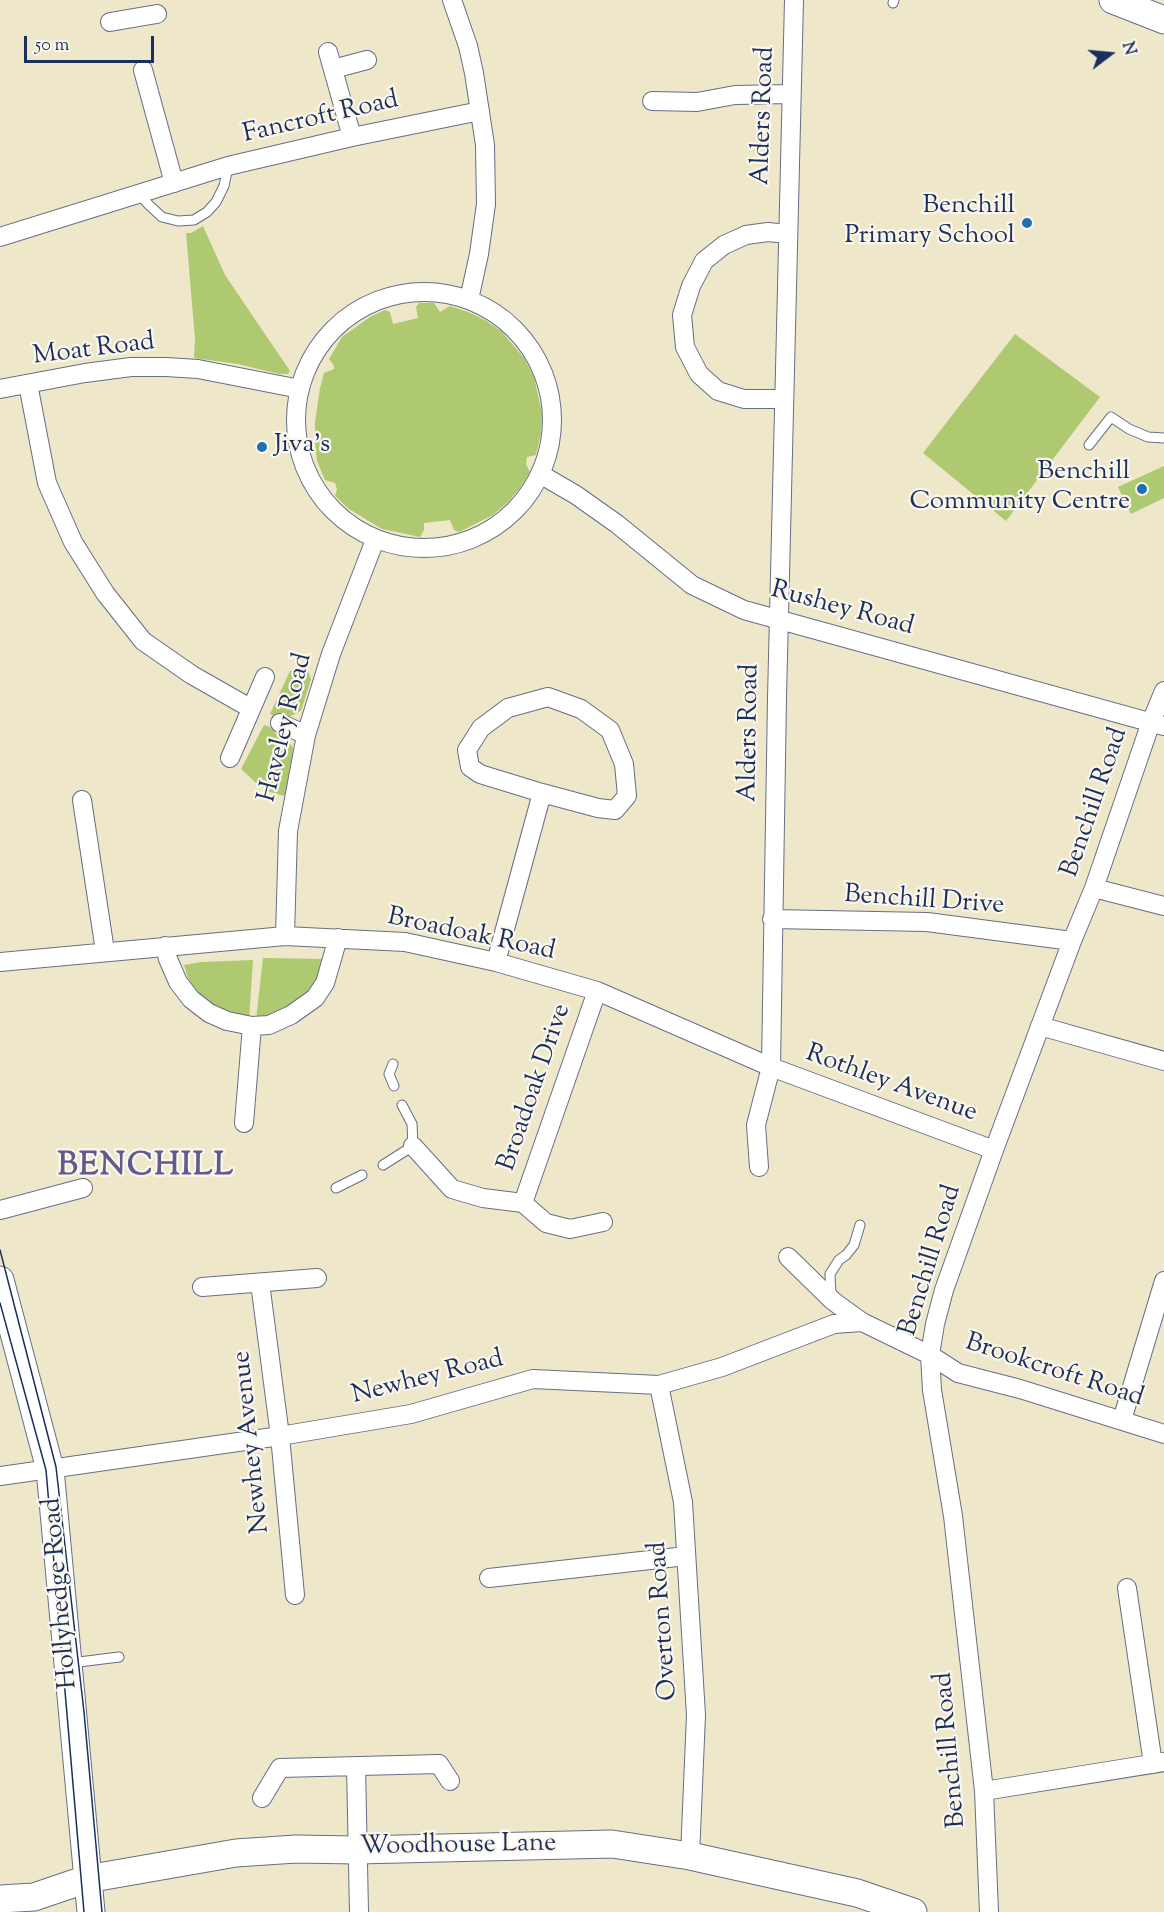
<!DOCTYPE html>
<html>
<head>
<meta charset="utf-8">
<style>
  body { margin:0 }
  #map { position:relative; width:1164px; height:1912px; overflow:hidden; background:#eee7ca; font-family:"Sorts Mill Goudy",serif }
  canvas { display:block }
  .north { position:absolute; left:1080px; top:24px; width:60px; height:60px; -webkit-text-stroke:4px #fbf7ec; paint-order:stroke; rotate:74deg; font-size:16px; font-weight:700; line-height:24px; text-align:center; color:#1b2f5e }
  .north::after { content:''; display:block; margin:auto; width:21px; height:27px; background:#1b2f5e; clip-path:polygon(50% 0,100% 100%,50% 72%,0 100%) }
  .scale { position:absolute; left:24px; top:36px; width:130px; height:27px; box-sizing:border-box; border:3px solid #1b2f5e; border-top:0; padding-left:8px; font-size:18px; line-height:21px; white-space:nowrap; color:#1b2f5e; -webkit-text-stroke:4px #fbf7ec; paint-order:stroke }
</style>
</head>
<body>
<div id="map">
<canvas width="1164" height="1912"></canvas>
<div class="north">N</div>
<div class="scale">50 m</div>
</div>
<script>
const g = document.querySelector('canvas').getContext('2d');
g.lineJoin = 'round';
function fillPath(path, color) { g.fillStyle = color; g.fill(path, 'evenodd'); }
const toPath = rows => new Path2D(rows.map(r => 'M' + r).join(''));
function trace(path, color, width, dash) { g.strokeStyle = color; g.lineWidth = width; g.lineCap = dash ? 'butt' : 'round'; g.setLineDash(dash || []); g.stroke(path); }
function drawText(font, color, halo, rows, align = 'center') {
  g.font = font + ' "Sorts Mill Goudy",serif'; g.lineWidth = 4.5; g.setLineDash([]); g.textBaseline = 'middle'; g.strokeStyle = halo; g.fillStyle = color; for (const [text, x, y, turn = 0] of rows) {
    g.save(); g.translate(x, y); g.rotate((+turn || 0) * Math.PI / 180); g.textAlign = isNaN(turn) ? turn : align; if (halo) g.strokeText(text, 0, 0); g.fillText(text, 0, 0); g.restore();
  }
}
fillPath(toPath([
  [203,226,225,275,290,371,288,374,279,374,238,364,194,358,195,339,186,233,191,233],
  [419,303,434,303,440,312,450,306,468,312,485,320,502,332,524,358,534,377,542,413,541,433,536,455,527,457,526,464,530,472,521,487,508,502,493,515,459,532,454,530,450,520,424,523,424,530,420,537,382,529,349,509,335,496,337,489,335,483,325,480,317,461,315,442,315,422,320,388,324,373,334,369,334,366,329,359,342,337,370,317,385,310,390,312,393,324,418,318,416,307],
  [1015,334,1100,397,1006,521,923,453],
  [1164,466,1164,498,1131,514,1118,487],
  [307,669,311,679,301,711,283,720,270,714,290,671],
  [264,725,276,729,274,733,286,736,293,748,288,797,270,792,255,782,241,769],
  [263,958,327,959,322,982,303,1005,256,1020],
  [253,960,249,1021,215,1008,198,994,188,978,184,965,201,962]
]), '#aec970');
const lane = toPath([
  [893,3,894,0],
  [139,194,149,205,162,217,178,221,194,220,207,212,216,202,224,186,228,166],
  [1089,445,1111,417,1129,429,1148,437,1164,438],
  [393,1064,389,1074,394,1086],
  [383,1165,413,1146,412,1124,402,1105],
  [336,1188,362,1175],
  [831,1296,830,1274,839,1260,846,1255,854,1245,860,1225],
  [71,1663,119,1657]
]);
const street = toPath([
  [452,0,468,46,474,73,485,145,486,204,479,254,470,295],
  [110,22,157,14],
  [328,52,352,137],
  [333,69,367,60],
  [143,70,174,183],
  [652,101,697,102,735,95,791,94],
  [0,237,228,166,352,137,480,111],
  '296 420a128 128 0 1 1 256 0a128 128 0 1 1-256 0Z',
  [28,384,47,483,73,542,105,593,143,641,192,675,250,708],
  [0,389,85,373,131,367,166,367,198,369,300,389],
  [784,399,744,399,718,391,699,374,685,347,682,315,691,286,704,261,724,245,746,235,768,232,787,234],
  [540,474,576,495,617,524,692,585,744,610,1164,726],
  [280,723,306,735],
  [230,758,265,677],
  [82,800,105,951],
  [1094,888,1164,906],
  [772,919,927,922,1072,941],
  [285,936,288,831,306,735,331,654,375,540],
  [165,946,168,959,178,982,191,999,209,1013,227,1021,252,1026,269,1025,291,1015,315,998,325,983,338,938],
  [0,962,285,936,405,942,496,962,597,991,771,1067,994,1150],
  [496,962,542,793,598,808,615,810,627,796,624,764,610,730,581,709,548,697,508,708,481,728,467,750,470,767,480,774,542,793],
  [597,991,523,1203,546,1223,570,1229,603,1222],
  [1040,1026,1164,1061],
  [244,1123,252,1026],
  [413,1146,452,1189,483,1198,523,1203],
  [759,1167,756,1125,771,1067,777,698,794,0],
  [0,1210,83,1188],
  [788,1257,833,1301,862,1322,930,1355,958,1373,1020,1389,1164,1434],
  [260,1283,280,1436,295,1595],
  [202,1287,317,1278],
  [659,1385,683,1502,696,1715,690,1856],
  [1122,1420,1164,1281],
  [0,1476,280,1436,411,1414,533,1379,659,1385,722,1367,834,1324,862,1322],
  [489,1578,686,1556],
  [1127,1588,1153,1764],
  [356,1766,359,1912],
  [984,1791,1164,1762],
  [262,1798,280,1768,439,1764,450,1781],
  [989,1912,984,1791,953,1516,932,1390,930,1355,935,1324,944,1290,994,1150,1072,941,1094,888,1151,722,1164,691]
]);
const secondary = toPath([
  [1113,0,1164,20],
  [0,1280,50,1469,91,1912],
  [0,1899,34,1897,87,1879,236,1853,296,1849,357,1850,612,1844,690,1856,857,1893,913,1912]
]);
trace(lane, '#656f84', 11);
trace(street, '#656f84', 20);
trace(secondary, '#656f84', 29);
trace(lane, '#fff', 9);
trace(street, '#fff', 18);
trace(secondary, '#fff', 27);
trace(toPath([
  [0,1250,56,1467,84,1712,102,1912],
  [0,1303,46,1470,84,1912]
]), '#1b2f5e', 1.5);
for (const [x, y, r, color] of [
  [1027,223,6,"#1f6fb2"],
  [262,447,6,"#1f6fb2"],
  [1142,489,6,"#1f6fb2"]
]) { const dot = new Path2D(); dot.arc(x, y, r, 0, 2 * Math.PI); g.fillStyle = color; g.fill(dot); trace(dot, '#fbf7ec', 2); }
drawText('26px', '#1b2f5e', '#fbf7ec', [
  ["Alders Road",765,116,-88],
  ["Fancroft Road",321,119,-13],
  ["Moat Road",94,351,-7],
  ["Rushey Road",842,610,15],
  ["Haveley Road",287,728,-76],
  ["Alders Road",751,733,-89],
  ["Benchill Road",1096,803,-71],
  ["Benchill Drive",924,902,4],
  ["Broadoak Road",471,936,12],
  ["Rothley Avenue",891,1085,20],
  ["Broadoak Drive",536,1088,-71],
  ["Benchill Road",932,1261,-73],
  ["Brookcroft Road",1054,1372,18],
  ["Newhey Road",428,1379,-14],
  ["Newhey Avenue",253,1442,-96],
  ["Hollyhedge Road",62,1593,-95],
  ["Overton Road",665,1621,-94],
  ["Benchill Road",952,1750,-95],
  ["Woodhouse Lane",458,1847,-1]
]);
drawText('26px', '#1b2f5e', '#fbf7ec', [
  ["Benchill",1015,208],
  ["Primary School",1015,238],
  ["Jiva's",274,447,"left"],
  ["Benchill",1130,474],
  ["Community Centre",1130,504]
], 'right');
g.letterSpacing = '1.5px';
drawText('bold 32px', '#605a8d', '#fbf7ec', [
  ["BENCHILL",146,1169]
]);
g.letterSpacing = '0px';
</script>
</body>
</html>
